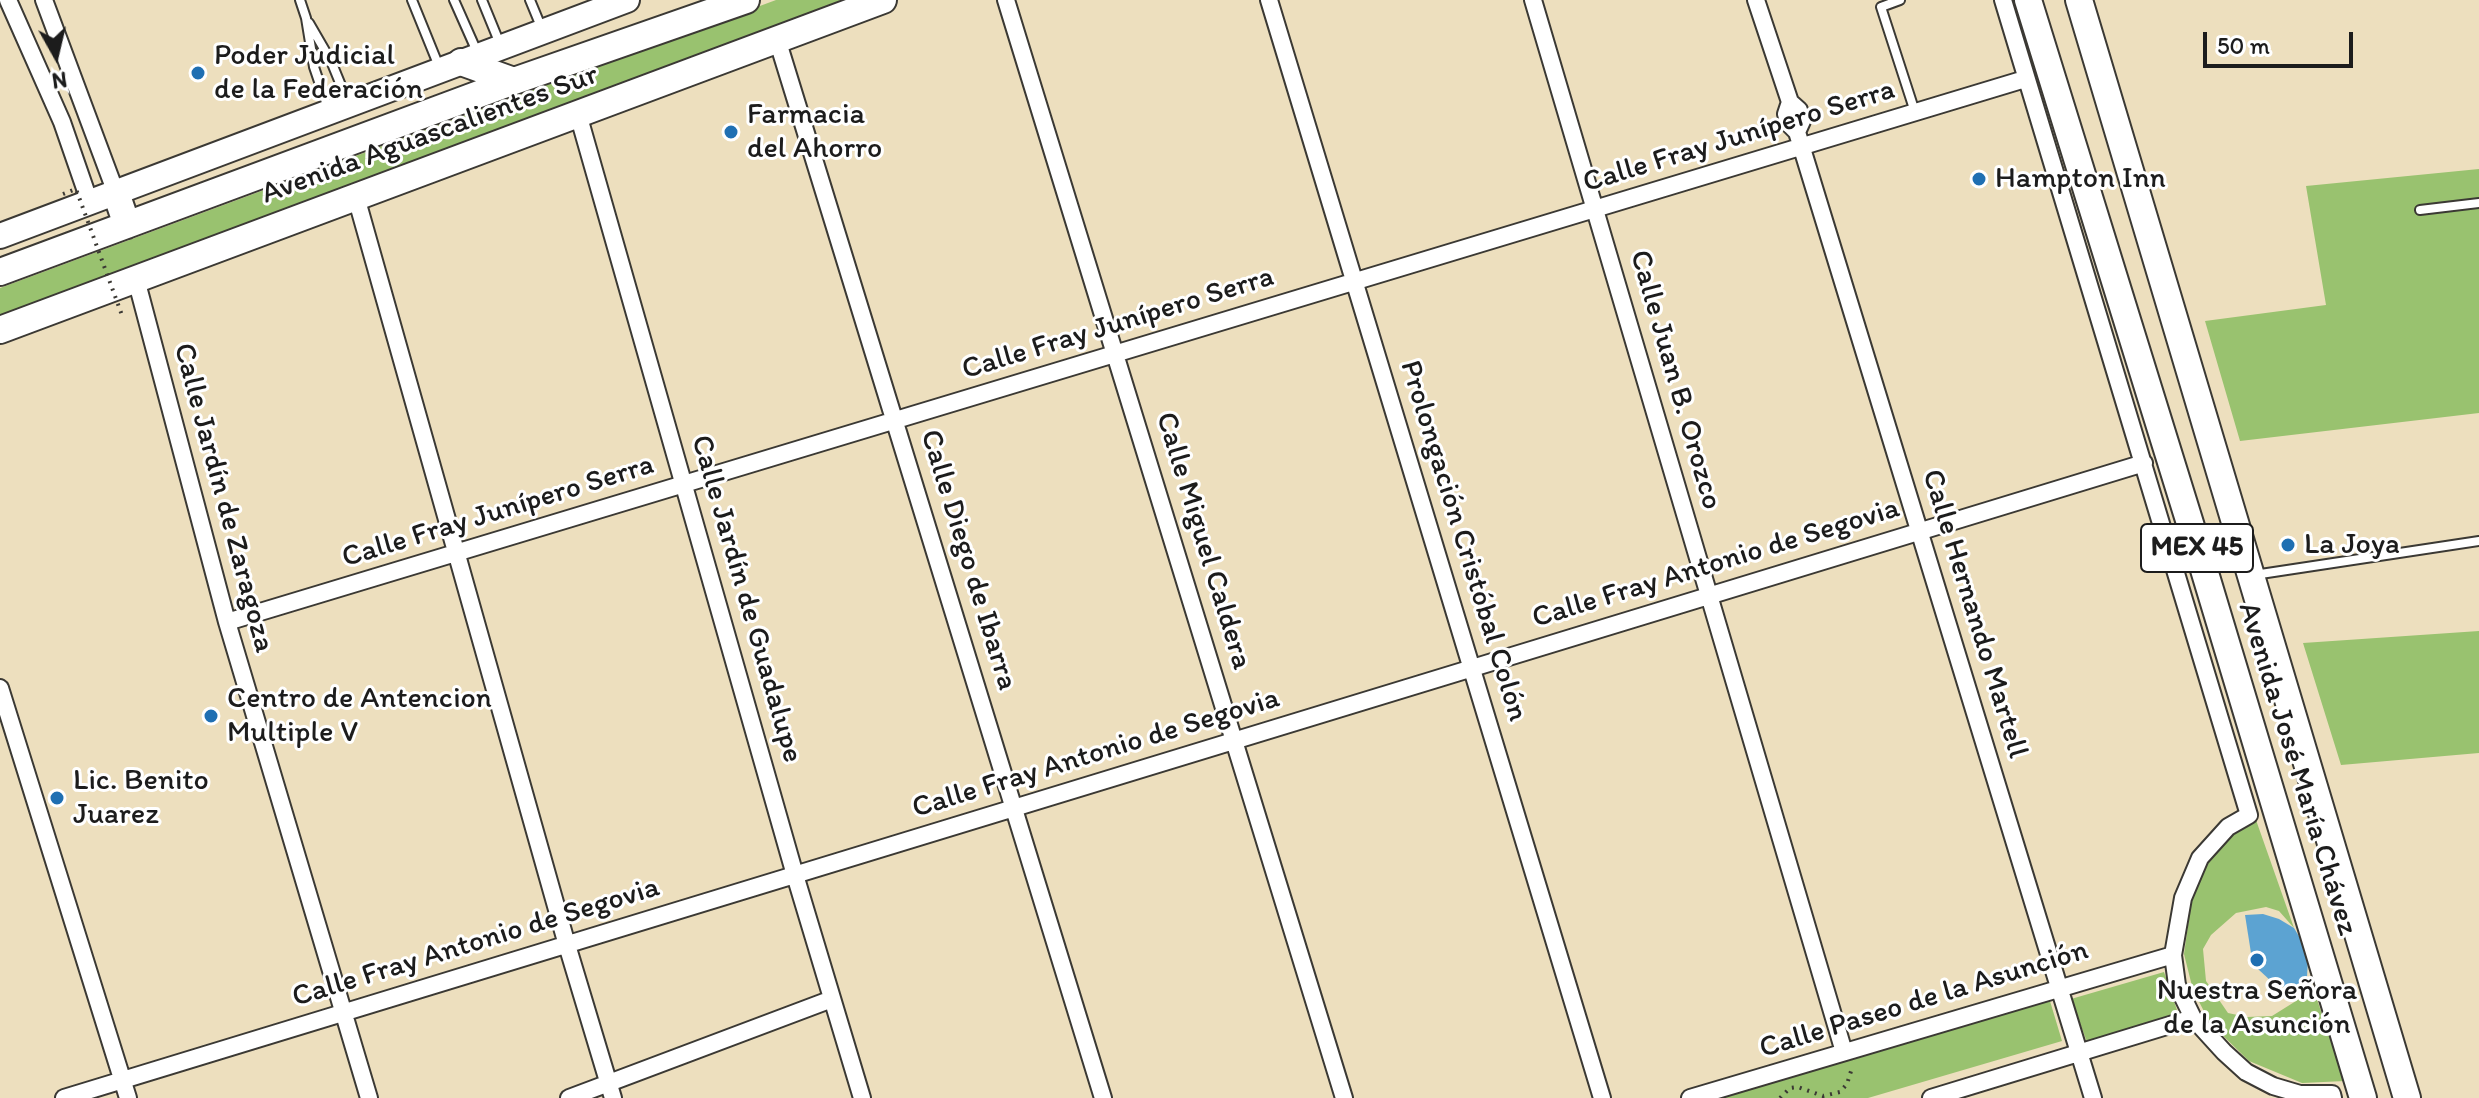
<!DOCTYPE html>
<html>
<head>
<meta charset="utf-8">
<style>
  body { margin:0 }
  #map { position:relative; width:2479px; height:1098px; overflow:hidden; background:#eddfbe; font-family:Itim,sans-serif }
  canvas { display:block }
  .north { position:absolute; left:16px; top:16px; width:80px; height:80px; -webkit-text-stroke:6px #fff; paint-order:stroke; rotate:172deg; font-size:22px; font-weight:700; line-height:32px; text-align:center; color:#1c1c1c }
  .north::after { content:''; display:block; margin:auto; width:28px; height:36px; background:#1c1c1c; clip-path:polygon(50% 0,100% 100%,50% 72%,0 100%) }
  .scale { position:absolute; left:2203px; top:32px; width:150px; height:36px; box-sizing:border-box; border:4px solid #1c1c1c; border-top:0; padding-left:10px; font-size:24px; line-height:28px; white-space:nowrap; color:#1c1c1c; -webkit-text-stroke:6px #fff; paint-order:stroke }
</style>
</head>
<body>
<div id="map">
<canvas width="2479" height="1098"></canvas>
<div class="north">N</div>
<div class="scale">50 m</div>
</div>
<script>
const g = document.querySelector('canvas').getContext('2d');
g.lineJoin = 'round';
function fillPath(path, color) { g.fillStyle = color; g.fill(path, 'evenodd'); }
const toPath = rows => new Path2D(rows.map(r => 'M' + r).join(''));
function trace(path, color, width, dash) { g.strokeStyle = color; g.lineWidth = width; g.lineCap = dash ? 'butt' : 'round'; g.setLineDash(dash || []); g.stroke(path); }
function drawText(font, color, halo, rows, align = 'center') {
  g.font = font + ' Itim,sans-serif'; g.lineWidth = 6; g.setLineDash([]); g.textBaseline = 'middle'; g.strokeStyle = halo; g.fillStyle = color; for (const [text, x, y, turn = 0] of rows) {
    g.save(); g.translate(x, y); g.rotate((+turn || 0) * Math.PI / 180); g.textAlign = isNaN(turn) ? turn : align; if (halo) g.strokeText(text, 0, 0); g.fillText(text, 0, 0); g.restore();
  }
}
fillPath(toPath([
  [776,0,841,0,813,13,0,317,0,288],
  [2479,169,2479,413,2240,441,2205,321,2326,305,2306,186],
  [2479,631,2479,753,2341,765,2303,643],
  [2256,820,2294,928,2279,911,2266,907,2236,913,2211,935,2203,949,2206,981,2228,1013,2247,1017,2272,1016,2296,1001,2311,982,2345,1081,2302,1083,2249,1061,2210,1023,2193,990,2184,954,2191,904,2204,865,2232,834],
  [2164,972,2178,1013,2087,1042,2071,999],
  [2050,1001,2062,1041,1868,1098,1722,1098]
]), '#99c26f');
fillPath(toPath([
  [2263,914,2279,919,2294,928,2303,943,2308,959,2307,977,2299,993,2272,982,2258,969,2251,953,2245,915]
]), '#5ca3d2');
const lane = toPath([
  [300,0,306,18,314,67,329,111],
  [412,0,440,69],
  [454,0,478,54],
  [482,0,500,44],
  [530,0,542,29],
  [1900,0,1881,7,1915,112],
  [309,23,331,61,347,100],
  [2420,210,2479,203],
  [2254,575,2479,541]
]);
const street = toPath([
  [8,0,62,122,90,203],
  [44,0,116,193],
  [1006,0,1344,1098],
  [1269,0,1602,1098],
  [1533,0,1844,1052],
  [1756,0,1790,102,1799,110,1802,121,1797,132],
  [2003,0,2249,815,2228,827,2200,858,2183,898,2173,955,2177,985,2193,1018,2224,1052,2246,1072,2273,1086,2300,1094,2332,1094,2333,1098],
  [777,39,1103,1098],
  [1790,102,1786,114,1789,124,1797,132,2093,1098],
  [578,114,795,875,862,1098],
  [356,197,567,945,613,1098],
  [136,279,227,622,369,1098],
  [227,622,2025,79],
  [0,688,128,1098],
  [64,1098,2144,463],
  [569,1098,832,999],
  [1690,1098,2173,955],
  [1931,1098,2193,1018]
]);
const secondary = toPath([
  [0,236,627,0]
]);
const primary = toPath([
  [2028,0,2193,533,2363,1098],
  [2079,0,2407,1098],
  [461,62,514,81],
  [116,193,127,225],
  [0,272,514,81,746,0],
  [0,330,883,0]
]);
trace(lane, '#3b3934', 12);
trace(street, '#3b3934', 20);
trace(secondary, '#3b3934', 28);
trace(primary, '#3b3934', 30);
trace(toPath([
  [1780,1098,1790,1088,1798,1087,1823,1096,1840,1092,1847,1084,1852,1068]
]), '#3b3934', 4, [2, 6]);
trace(lane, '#fff', 8);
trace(street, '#fff', 16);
trace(secondary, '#fff', 24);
trace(primary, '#fff', 26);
trace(toPath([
  [63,194,76,189,123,318]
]), '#3b3934', 4, [2, 6]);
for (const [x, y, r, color] of [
  [198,73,8,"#1f6fb2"],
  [731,132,8,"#1f6fb2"],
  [1979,179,8,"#1f6fb2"],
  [2288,545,8,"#1f6fb2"],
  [211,716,8,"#1f6fb2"],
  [57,798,8,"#1f6fb2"],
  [2257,960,8,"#1f6fb2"]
]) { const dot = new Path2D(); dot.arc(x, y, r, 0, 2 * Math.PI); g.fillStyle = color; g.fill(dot); trace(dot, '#fff', 3); }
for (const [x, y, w] of [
  [2197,548,112]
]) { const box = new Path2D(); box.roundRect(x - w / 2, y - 24, w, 48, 6); g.fillStyle = '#fff'; g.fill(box); trace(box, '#1c1c1c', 2); }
drawText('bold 28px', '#1c1c1c', null, [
  ["MEX 45",2197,548]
]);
drawText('30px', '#1c1c1c', '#fff', [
  ["Poder Judicial",214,56],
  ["de la Federación",214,90],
  ["Farmacia",747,115],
  ["del Ahorro",747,149],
  ["Hampton Inn",1995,179],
  ["La Joya",2304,545],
  ["Centro de Antencion",227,699],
  ["Multiple V",227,733],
  ["Lic. Benito",73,781],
  ["Juarez",73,815],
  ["Nuestra Señora",2257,991,"center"],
  ["de la Asunción",2257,1025,"center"]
], 'left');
drawText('30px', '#1c1c1c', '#fff', [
  ["Avenida Aguascalientes Sur",430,135,-20],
  ["Calle Fray Junípero Serra",1739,137,-17],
  ["Calle Fray Junípero Serra",1118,324,-17],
  ["Calle Juan B. Orozco",1675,380,74],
  ["Calle Jardín de Zaragoza",223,498,75],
  ["Calle Fray Junípero Serra",498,512,-17],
  ["Calle Miguel Caldera",1203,541,73],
  ["Prolongación Cristóbal Colón",1463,541,73],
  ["Calle Diego de Ibarra",968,560,73],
  ["Calle Fray Antonio de Segovia",1716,564,-17],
  ["Calle Jardín de Guadalupe",746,599,74],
  ["Calle Hernando Martell",1974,614,73],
  ["Calle Fray Antonio de Segovia",1096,754,-17],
  ["Avenida José María Chávez",2297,769,73],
  ["Calle Fray Antonio de Segovia",476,943,-17],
  ["Calle Paseo de la Asunción",1924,1000,-17]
]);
</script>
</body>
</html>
